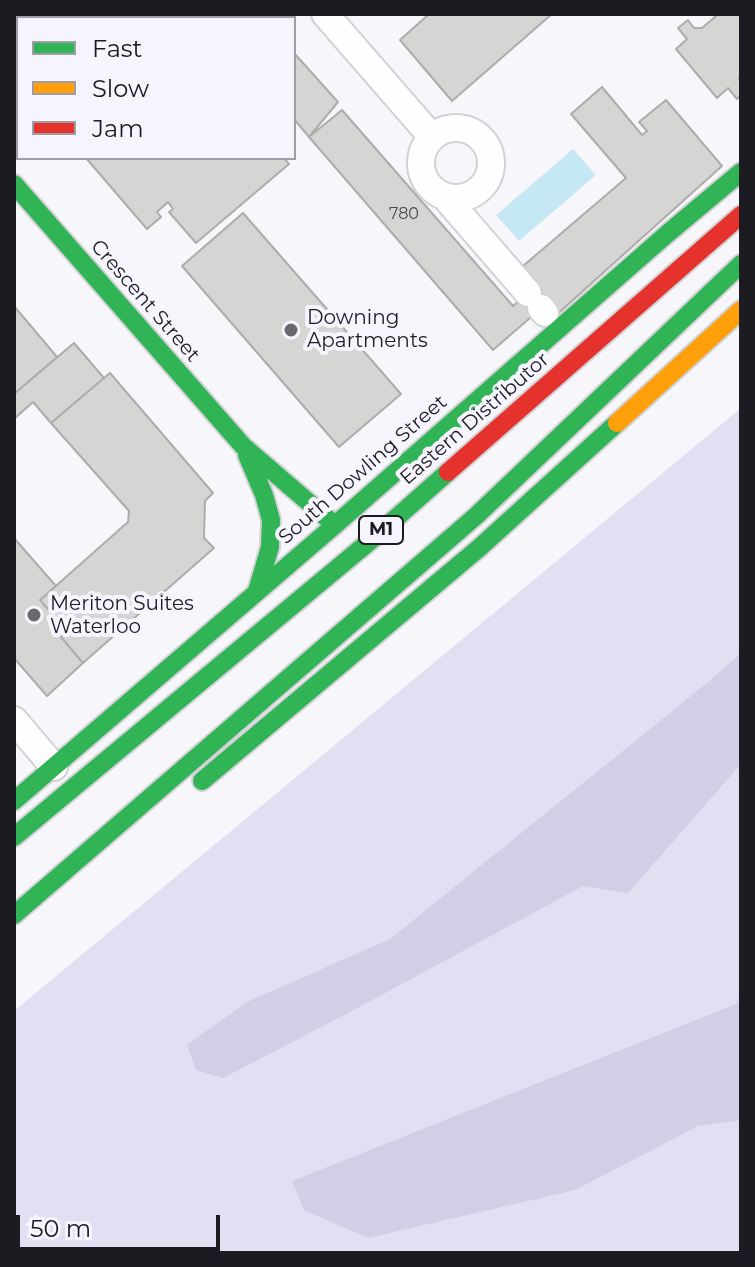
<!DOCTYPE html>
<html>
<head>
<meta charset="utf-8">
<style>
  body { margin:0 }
  #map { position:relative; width:755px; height:1267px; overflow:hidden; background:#f7f7fb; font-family:Montserrat,sans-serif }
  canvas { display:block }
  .frame { position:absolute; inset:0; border:16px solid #1c1b22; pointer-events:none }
  .legend { position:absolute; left:16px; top:16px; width:280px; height:144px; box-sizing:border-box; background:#f6f5fd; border:2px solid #9f9ea5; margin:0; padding:10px 14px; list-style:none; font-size:24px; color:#1c1b22 }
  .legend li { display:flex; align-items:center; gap:16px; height:40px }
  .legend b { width:40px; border:2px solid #9f9ea5 }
  .scale { position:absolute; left:16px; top:1215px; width:204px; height:36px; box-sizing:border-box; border:4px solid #1c1b22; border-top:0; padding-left:10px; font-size:24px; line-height:28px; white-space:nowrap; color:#1c1b22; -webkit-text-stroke:6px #f6f5fd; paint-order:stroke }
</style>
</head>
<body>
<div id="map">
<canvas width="755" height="1267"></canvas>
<div class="frame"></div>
<ul class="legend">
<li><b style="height:10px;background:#30b455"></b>Fast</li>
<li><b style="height:10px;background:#ff9f0a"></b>Slow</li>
<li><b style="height:10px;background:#e5322d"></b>Jam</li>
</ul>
<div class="scale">50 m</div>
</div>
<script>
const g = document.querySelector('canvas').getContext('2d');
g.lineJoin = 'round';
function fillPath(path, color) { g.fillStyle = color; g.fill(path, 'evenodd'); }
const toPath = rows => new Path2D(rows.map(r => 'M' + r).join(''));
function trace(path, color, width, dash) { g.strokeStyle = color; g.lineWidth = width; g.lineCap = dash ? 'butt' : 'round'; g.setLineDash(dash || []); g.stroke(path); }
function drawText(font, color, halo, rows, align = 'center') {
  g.font = font + ' Montserrat,sans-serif'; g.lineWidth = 8; g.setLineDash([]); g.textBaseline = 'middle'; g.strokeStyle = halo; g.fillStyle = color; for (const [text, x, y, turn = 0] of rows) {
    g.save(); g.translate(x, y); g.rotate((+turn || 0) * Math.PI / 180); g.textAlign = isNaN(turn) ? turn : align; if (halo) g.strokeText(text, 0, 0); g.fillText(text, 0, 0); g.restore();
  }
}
fillPath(toPath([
  [741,408,741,1253,14,1253,14,1011]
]), '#e1dff1');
fillPath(toPath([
  [741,653,741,764,628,893,583,886,352,1011,223,1078,196,1070,187,1045,247,1002,390,939,707,683],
  [741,993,741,1120,698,1126,575,1190,368,1238,304,1210,292,1181,736,1004]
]), '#d2cee6');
fillPath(toPath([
  [573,149,596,175,519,241,496,215]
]), '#c6e8f5');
const building = toPath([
  [64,14,156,14,160,18,60,18,64,14],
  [429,14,552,14,452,101,400,40,429,14],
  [714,14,741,14,741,71,739,79,741,82,741,95,737,99,728,88,717,98,676,49,687,39,678,28,688,20,694,28,702,28,716,16,714,14],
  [294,53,338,102,309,137,294,119,294,53],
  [602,87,642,135,647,131,639,122,666,100,722,166,554,317,516,272,626,178,571,114,602,87],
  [342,110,513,306,531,290,545,305,493,350,309,137,342,110],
  [86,158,284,158,289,164,196,243,169,212,173,209,168,202,157,212,161,217,147,229,86,158],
  [243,213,401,394,339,447,182,266,243,213],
  [14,306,57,357,14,394,14,306],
  [74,343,104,378,51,423,33,402,14,419,14,394,74,343],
  [110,373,213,493,205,501,204,538,214,548,83,663,61,637,67,631,40,600,128,522,129,511,51,423,110,373],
  [14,538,56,586,40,600,67,631,61,637,83,663,47,696,14,658,14,538]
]);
fillPath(building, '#d7d5d4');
trace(building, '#aeacab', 2);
const street = toPath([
  [325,14,432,137],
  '421 163a35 35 0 1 1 70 0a35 35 0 1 1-70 0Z',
  [445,197,528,293],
  [541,308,545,313],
  [14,720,54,767]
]);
const fast = toPath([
  [14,184,243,446,335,525],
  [247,455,264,495,271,520,270,547,257,591],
  [202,781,479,548,617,423],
  [14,801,335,525,667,234,741,172],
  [14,837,370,541,448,472],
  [14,915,476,516,741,264]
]);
const slow = toPath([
  [617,423,741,310]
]);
const jam = toPath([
  [448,472,741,215]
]);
trace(street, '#d1d1d6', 30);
trace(fast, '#d1d1d6', 22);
trace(slow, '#d1d1d6', 22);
trace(jam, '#d1d1d6', 22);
trace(street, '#fefefe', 26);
trace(fast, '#30b455', 18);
trace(slow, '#ff9f0a', 18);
trace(jam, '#e5322d', 18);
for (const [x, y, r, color] of [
  [291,330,8,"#69686e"],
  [34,615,8,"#69686e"]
]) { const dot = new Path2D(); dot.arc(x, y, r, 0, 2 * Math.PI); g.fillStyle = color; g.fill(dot); trace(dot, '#f6f5fd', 3); }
drawText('16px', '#4b4a4e', null, [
  ["780",404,214]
]);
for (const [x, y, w] of [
  [381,530,44]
]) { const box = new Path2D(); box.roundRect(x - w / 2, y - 14, w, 28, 6); g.fillStyle = '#f6f5fd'; g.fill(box); trace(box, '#1c1b22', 2); }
drawText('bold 18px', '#1c1b22', null, [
  ["M1",381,530]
]);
drawText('20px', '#1c1b22', '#f6f5fd', [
  ["Crescent Street",145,301,49],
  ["Eastern Distributor",475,419,-41],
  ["South Dowling Street",363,470,-41]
]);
drawText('20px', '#1c1b22', '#f6f5fd', [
  ["Downing",307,318],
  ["Apartments",307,341],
  ["Meriton Suites",50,604],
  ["Waterloo",50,627]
], 'left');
</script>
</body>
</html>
